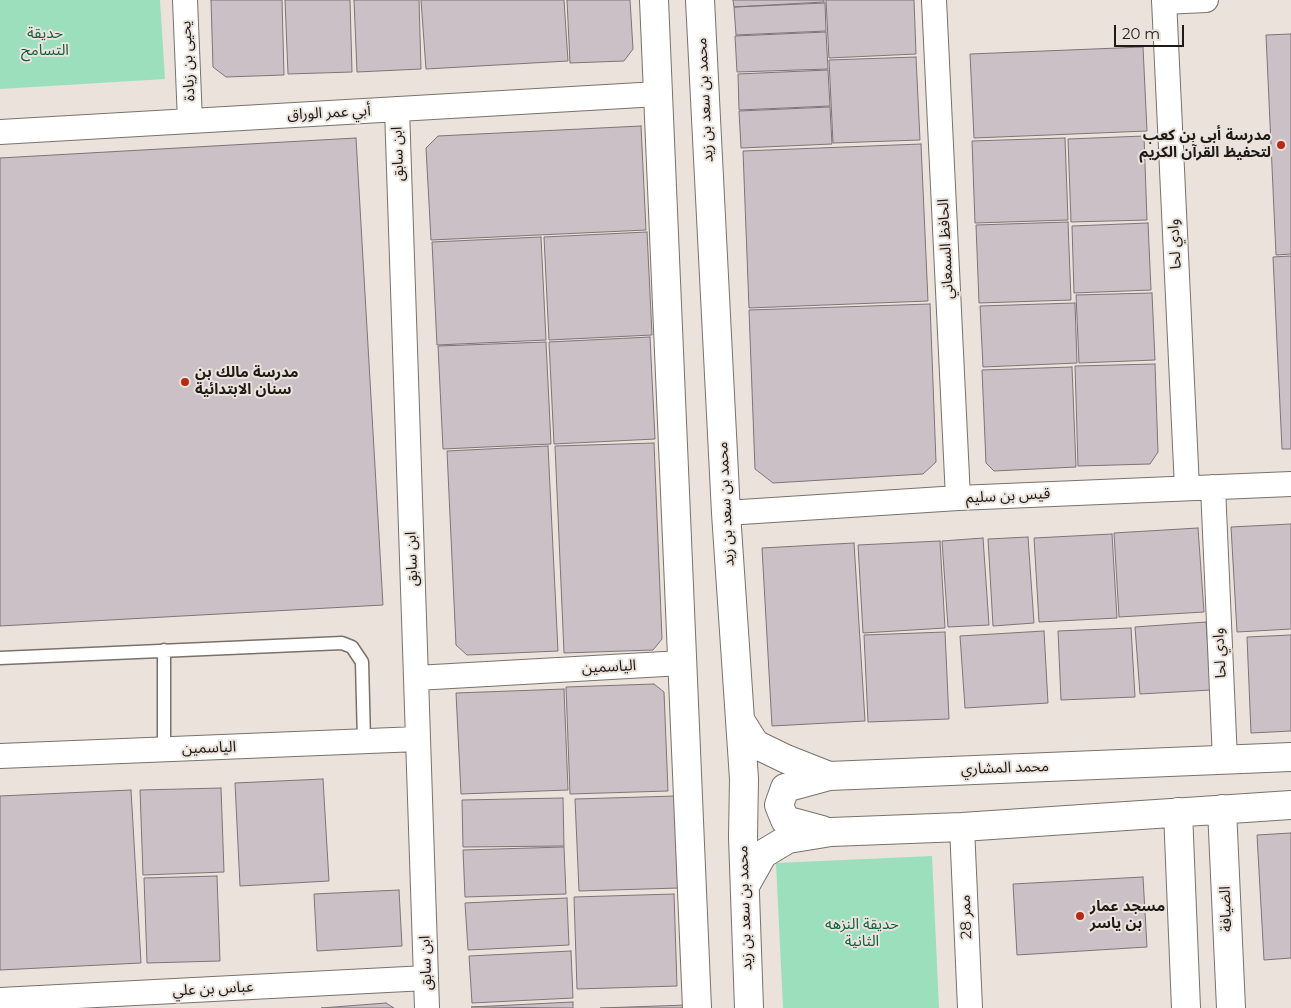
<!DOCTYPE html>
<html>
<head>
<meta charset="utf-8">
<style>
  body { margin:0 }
  #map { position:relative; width:1291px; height:1008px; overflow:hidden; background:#ebe3db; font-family:Montserrat,sans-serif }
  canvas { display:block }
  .scale { position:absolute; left:1114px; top:25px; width:70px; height:22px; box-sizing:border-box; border:2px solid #1d1a17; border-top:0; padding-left:6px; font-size:15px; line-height:18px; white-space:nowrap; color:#1d1a17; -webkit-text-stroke:4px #ebe3db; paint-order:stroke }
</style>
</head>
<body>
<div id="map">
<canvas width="1291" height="1008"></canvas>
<div class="scale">20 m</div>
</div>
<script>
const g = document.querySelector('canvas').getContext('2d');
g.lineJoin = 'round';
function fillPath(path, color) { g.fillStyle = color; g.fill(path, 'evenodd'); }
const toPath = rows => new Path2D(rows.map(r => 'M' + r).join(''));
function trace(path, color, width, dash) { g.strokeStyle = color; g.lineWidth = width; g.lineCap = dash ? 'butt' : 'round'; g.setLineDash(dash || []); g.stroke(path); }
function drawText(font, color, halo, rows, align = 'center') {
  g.font = font + ' Montserrat,"Noto Sans Arabic",sans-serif'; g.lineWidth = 4; g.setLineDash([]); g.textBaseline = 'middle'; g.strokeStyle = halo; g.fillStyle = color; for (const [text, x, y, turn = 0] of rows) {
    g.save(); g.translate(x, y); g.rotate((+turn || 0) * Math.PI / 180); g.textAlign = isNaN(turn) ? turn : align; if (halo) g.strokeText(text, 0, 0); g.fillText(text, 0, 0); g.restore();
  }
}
fillPath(toPath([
  [0,0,160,0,165,79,0,89],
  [932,856,939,1008,783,1008,776,863]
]), '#9cdfbd');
const building = toPath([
  [211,0,282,0,284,75,226,77,213,67,211,0],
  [285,0,350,0,352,72,288,74,285,0],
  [354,0,419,0,421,69,357,72,354,0],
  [421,0,564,0,568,61,426,69,421,0],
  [567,0,630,0,633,49,624,61,570,63,567,0],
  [733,0,824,0,824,2,734,7,733,0],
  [826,0,914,0,916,54,829,58,826,0],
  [825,3,826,31,736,35,734,7,825,3],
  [826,32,828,69,737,72,735,36,826,32],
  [1291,34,1291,254,1276,255,1266,35,1291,34],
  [1143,47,1147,131,974,138,970,54,1143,47],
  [916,57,920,140,833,143,829,60,916,57],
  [828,70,830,106,739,110,738,74,828,70],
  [830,107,832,144,741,148,739,111,830,107],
  [641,126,646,230,431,240,426,148,438,136,641,126],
  [1144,136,1147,220,1071,222,1068,139,1144,136],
  [356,138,383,605,0,626,0,158,356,138],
  [1065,138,1068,220,975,223,972,141,1065,138],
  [921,144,928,301,749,308,743,151,921,144],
  [1068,222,1071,300,979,303,976,225,1068,222],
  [1148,223,1151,290,1074,293,1072,226,1148,223],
  [647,232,652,335,549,340,544,237,647,232],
  [541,237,546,340,437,345,432,242,541,237],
  [1291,256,1291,449,1282,449,1273,257,1291,256],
  [1152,293,1155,360,1079,363,1076,295,1152,293],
  [1075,303,1077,363,983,367,980,306,1075,303],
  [930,304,936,462,923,474,773,483,755,469,749,310,930,304],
  [650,337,655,439,554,444,549,342,650,337],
  [546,342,551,444,443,449,438,346,546,342],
  [1155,364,1158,452,1150,464,1078,466,1075,366,1155,364],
  [1072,367,1076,467,994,471,986,463,982,370,1072,367],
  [654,443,662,639,653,650,564,653,555,446,654,443],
  [548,446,558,651,467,655,456,645,447,451,548,446],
  [1291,524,1291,629,1237,632,1231,527,1291,524],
  [1198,528,1204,612,1119,617,1114,533,1198,528],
  [1112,534,1117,618,1039,622,1034,538,1112,534],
  [1028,537,1034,623,993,626,988,539,1028,537],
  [983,538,989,625,948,627,942,541,983,538],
  [940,541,945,628,863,633,858,545,940,541],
  [854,543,865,721,772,726,762,548,854,543],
  [1206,622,1211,690,1140,694,1135,627,1206,622],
  [1131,628,1135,697,1061,700,1058,631,1131,628],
  [1044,631,1048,703,965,708,960,636,1044,631],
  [945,632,949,719,868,722,864,635,945,632],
  [1291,635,1291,731,1251,733,1247,637,1291,635],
  [654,684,664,692,668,791,570,794,566,687,654,684],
  [564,689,568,790,461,794,456,693,564,689],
  [323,779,329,881,240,886,235,783,323,779],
  [221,788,224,872,143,875,140,790,221,788],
  [131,790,141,963,0,970,0,796,131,790],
  [676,796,679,888,579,891,575,799,676,796],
  [563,798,564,846,463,847,462,800,563,798],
  [1291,833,1291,958,1264,960,1257,835,1291,833],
  [564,847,566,894,465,897,463,850,564,847],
  [217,876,220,961,147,963,144,878,217,876],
  [1143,877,1147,947,1017,955,1013,884,1143,877],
  [399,890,402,946,317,951,314,894,399,890],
  [674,894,677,986,577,989,574,897,674,894],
  [567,898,569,945,468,950,465,903,567,898],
  [571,951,573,998,472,1003,469,956,571,951],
  [573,1002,573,1008,471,1007,573,1002],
  [386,1003,394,1008,321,1008,386,1003],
  [687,1005,687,1008,600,1008,687,1005]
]);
fillPath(building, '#cbc0c5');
trace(building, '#7d7478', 1);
const service = toPath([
  [164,650,164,749],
  [0,658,342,643,352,647,362,662,364,741]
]);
const minor = toPath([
  [185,0,190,121],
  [934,0,958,498],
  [1164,0,1187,488],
  [1164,2,1206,0],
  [397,109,427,1008],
  [0,132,658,94],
  [1213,487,1225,760],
  [726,513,958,498,1291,484],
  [416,678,682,663],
  [0,756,418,739],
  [962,827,970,1008],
  [0,1000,426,978]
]);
const tertiary = toPath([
  [654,0,697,1008],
  [700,0,726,513,744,779,743,837,749,1008],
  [740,720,755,744,786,759,829,776,1291,757],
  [1222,809,1231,1008],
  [1178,812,1186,1008],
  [822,830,785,820,779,805,785,788,829,776],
  [745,886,763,854,788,839,831,832,962,827,1291,805]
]);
trace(service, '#78726a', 15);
trace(minor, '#78726a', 26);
trace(tertiary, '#78726a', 30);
trace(service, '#fff', 12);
trace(minor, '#fff', 24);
trace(tertiary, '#fff', 28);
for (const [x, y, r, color] of [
  [1281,145,5,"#b72b16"],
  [185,382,5,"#b72b16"],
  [1080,916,5,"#b72b16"]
]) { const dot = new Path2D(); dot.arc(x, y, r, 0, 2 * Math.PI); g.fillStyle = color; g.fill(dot); trace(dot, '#ebe3db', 2); }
drawText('15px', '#0c6041', '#ebe3db', [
  ["حديقة",45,34],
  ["التسامح",45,51],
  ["حديقة النزهه",862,925],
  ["الثانية",862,942]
]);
drawText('15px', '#1d1a17', '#ebe3db', [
  ["يحيى بن زيادة",188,61,-93],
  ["محمد بن سعد بن زيد",705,100,-93],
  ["أبي عمر الوراق",329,113,-3],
  ["ابن سابق",398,154,-92],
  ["وادي لحا",1175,244,-93],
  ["الحافظ السمعاني",946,249,-93],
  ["قيس بن سليم",1008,496,-3],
  ["محمد بن سعد بن زيد",726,504,-93],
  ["ابن سابق",412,559,-92],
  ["وادي لحا",1220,653,-93],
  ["الياسمين",609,667,-3],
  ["الياسمين",209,748,-2],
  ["محمد المشاري",1005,768,-2],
  ["محمد بن سعد بن زيد",745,908,-92],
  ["الضيافة",1226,909,-92],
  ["ممر 28",966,917,-92],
  ["ابن سابق",426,963,-92],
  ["عباس بن علي",213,989,-3]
]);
drawText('bold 15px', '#1d1a17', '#ebe3db', [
  ["مدرسة أبي بن كعب",1271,136,"right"],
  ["لتحفيظ القرآن الكريم",1271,153,"right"],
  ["مدرسة مالك بن",195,373],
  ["سنان الابتدائية",195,390],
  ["مسجد عمار",1090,907],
  ["بن ياسر",1090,924]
], 'left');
</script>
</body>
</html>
